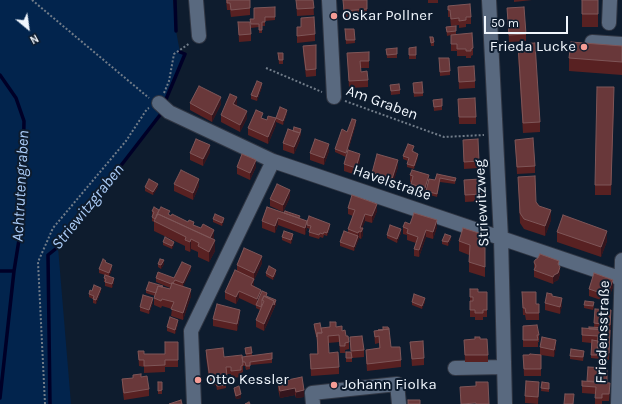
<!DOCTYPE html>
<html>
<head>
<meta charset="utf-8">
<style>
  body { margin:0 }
  #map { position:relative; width:622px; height:404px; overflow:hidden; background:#0e1c2e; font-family:Karla,sans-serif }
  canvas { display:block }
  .north { position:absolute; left:8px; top:8px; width:40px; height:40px; -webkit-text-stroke:3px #0e1c2e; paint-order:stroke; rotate:151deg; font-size:11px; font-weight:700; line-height:16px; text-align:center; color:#f0f6fd }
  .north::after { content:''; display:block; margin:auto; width:14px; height:18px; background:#f0f6fd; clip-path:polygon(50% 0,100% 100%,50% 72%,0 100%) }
  .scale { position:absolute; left:484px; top:16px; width:84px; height:18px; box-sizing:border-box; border:2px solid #f0f6fd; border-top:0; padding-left:5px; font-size:12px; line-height:14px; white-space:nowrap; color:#f0f6fd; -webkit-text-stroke:3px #0e1c2e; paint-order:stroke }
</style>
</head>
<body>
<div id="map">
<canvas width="622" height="404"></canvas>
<div class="north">N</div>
<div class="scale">50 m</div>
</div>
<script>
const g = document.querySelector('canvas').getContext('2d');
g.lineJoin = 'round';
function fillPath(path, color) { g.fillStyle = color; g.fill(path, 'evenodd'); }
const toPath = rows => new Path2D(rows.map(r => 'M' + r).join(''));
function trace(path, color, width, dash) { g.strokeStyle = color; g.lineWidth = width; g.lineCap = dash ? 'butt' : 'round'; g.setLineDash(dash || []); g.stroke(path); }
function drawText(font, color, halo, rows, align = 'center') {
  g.font = font + ' Karla,sans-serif'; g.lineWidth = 4; g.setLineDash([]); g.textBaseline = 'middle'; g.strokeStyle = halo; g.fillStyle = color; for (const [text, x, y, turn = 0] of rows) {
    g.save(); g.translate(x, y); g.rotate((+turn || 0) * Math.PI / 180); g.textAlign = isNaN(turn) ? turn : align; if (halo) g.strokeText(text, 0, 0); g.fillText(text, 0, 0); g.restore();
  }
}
fillPath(toPath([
  [0,0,173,0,176,31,180,52,185,54,160,115,58,247,71,404,0,404]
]), '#02244d');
trace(toPath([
  [175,0,176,31],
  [0,75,16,98,24,121,22,221,14,271,0,398],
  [164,104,185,54,180,52],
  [0,271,14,271],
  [50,404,48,255,58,247,160,115,162,110]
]), '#000027', 3.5);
const minor = toPath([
  [196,0,199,36],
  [329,0,334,97],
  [489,0,501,238,505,404],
  [609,23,610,0],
  [592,42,622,44],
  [159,103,169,112,273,161,622,279],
  [455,368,504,367],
  [194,404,191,331,273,161],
  [313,404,312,393,397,384,399,404],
  [618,404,622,260]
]);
trace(minor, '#303643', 16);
trace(toPath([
  [32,0,149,98],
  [266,68,322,92],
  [164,93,169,81,174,54,190,43],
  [345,101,444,137,484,135],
  [45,404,38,262,53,228,126,141,147,109,149,108]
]), '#717c89', 2, [2, 2]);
trace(minor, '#59697f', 14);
fillPath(toPath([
  [226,0,250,0,250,15,231,17,230,10,227,10],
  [296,0,313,0,314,15,297,16],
  [343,0,367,9,367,16,344,18],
  [428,0,438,0,438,3,428,3],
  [514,0,532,0,514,2],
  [582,0,598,0,598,27,582,27],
  [448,6,471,17,471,24,466,24,466,27,459,28,459,25,451,26,450,17,448,17],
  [275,7,275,20,265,21,265,26,262,26,262,33,259,33,259,27,251,28,250,19,254,19],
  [507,8,526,34,526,41,509,42],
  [301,18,315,34,315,41,297,43,297,27,301,27],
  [238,22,251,34,251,41,239,42],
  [456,26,456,34,473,48,473,55,471,56,471,58,466,58,466,56,457,56,457,51,451,51,451,35,447,36,446,27],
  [345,29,354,29,355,43,346,44],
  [430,37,434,42,434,46,431,46],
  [518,44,540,122,540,132,523,133,518,54],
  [316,45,316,76,306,77,303,52,303,46],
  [622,46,622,75,569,71,569,58],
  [416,47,416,59,409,59,409,48],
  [397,48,397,58,387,58,386,49],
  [278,53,283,53,283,64,279,64],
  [347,53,369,61,369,68,360,68,361,72,368,80,368,87,349,88],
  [439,62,450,71,450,75,440,76],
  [458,67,475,81,475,88,459,89],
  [390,85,400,90,400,94,391,95],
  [262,87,257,101,251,99,251,95],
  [413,87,423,93,423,96,414,97],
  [614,97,611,195,595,195,595,185],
  [442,99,442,110,434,111,433,100],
  [458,99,476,117,476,124,459,124],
  [190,103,221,104,212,122,190,110],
  [237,104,236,106,247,118,240,132,221,122,221,115],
  [287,113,283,125,276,122,276,118],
  [263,119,276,125,268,144,248,135,248,128],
  [356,124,348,151,360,161,356,175,344,171,344,164,346,157,335,152,335,149,347,132],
  [301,133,300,137,300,140,294,154,283,150,283,143],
  [463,140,479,161,479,168,464,169],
  [515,140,535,166,535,173,517,174],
  [414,150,413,152,418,157,414,169,407,167,407,164,408,161,403,159,403,156],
  [329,151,324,165,310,160,310,153],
  [210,152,203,166,190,160,190,153],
  [237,167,256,167,250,180,237,174],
  [398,167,392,186,372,180,372,173],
  [437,174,456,178,455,184,440,182,437,197,426,194,425,195,411,191,412,183,410,182,410,175,435,180],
  [518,177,536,202,551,220,545,236,524,229,520,223],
  [464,180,482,194,482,201,465,202],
  [174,184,199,186,193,200,174,191],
  [145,187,158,187,153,195,145,191],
  [290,197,283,212,270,206,270,199],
  [267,207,307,221,330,228,327,236,324,235,323,238,320,237,319,239,309,236,309,232,310,229,307,228,305,235,278,225,275,233,262,228,262,221],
  [348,208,377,211,372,223,365,221,362,228,363,235,361,239,359,238,354,251,340,246,340,242,348,232,348,229,353,216,348,214],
  [152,211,170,215,194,225,214,237,213,240,215,251,209,262,198,257,198,252,191,249,190,252,185,250,185,246,154,231,154,222,152,221],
  [213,219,224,221,222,226,213,222],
  [410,224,437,227,433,239,426,237,419,257,414,256,414,249,416,243,407,240,407,235,403,234,403,227],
  [557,232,607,241,601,257,557,242],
  [401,233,397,243,387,238,387,235],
  [485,235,485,277,469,272,469,255,459,251,459,241],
  [282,237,293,238,291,244,282,240],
  [451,239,448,246,442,244,442,241],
  [163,242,174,245,172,249,163,245],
  [534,262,559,266,560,274,558,280,554,282,553,284,534,277],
  [106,263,112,269,109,277,114,282,112,288,105,286,105,282,104,282,104,278,105,275,99,273,99,269],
  [262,263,254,280,254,286,261,293,267,296,276,304,264,331,256,327,256,320,260,310,256,308,256,306,239,298,236,304,225,299,225,292,237,271,237,265],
  [158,264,164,264,161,269,158,267],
  [191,270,183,286,191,296,183,320,171,316,172,309,162,306,161,308,154,305,154,298,155,296,146,293,146,290,163,287,170,289,170,288,156,282,156,278,174,278],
  [266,273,276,274,273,280,266,276],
  [613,287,607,302,589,296,589,289],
  [470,289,478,292,487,292,487,317,483,317,483,320,475,320,475,317,470,317],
  [92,291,101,291,96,304,93,303,93,299,89,297,89,294],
  [522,292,536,304,539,304,539,320,526,320,525,315,523,315],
  [552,296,562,305,560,314,545,310,545,303],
  [153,302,149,314,140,311,140,307],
  [412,302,425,302,422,309,412,305],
  [584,305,594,306,593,310,584,308],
  [595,309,611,317,609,360,591,358,591,343,582,342,582,335,589,329,594,327],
  [240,317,237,331,213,326,213,319],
  [330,322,342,331,349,342,349,349,345,350,345,353,340,353,339,342,328,343,329,353,339,367,339,374,311,376,310,354,317,354,317,340,314,328,314,324,321,333,330,327],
  [178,324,175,334,167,331,167,327],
  [523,326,539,335,539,342,538,342,538,347,523,347],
  [374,331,391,347,401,360,401,367,367,371,366,357,366,350,379,348,379,343,375,344],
  [350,337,364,350,364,357,352,358,352,362,346,362,346,352,351,352],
  [480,339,488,355,488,362,465,362,464,340],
  [178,342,178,367,165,367,165,372,144,373,144,367,139,366,138,351,144,354,165,354],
  [410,342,424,358,424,365,412,366],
  [540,347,556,347,554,357,541,355,541,376,524,376,523,355,540,354],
  [245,348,252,353,252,356,272,359,272,363,250,365,250,369,246,370,245,366,243,366,243,372,241,373,241,377,231,378,231,374,226,374,226,388,217,390,216,385,210,386,206,357,206,350,224,357,246,357],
  [584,354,583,361,570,359,570,356],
  [133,375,141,377,149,389,149,396,124,400,122,386,122,379,133,378],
  [302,377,304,397,296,398,295,395,280,398,278,389,278,382],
  [582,381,607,382,610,390,609,401,602,401,602,404,595,404,595,394,582,393],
  [158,382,162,382,162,394,158,394],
  [542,382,549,383,549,392,541,391],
  [234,388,241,398,236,399,234,391],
  [539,389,538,404,525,403,525,396]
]), '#582122');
fillPath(toPath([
  [262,83,262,87,257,101,257,97],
  [221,97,221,104,212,122,212,115],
  [237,97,237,104,233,111,233,104],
  [287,110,287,113,283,125,283,121],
  [247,111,247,118,240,132,240,125],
  [276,118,276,125,268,144,268,137],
  [356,120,356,124,346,157,346,153],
  [301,129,300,140,294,154,294,147],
  [329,144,329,151,324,165,324,158],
  [210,145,210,152,203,166,203,159],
  [360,154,360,161,356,175,356,168],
  [418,154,418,157,414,169,414,166],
  [256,160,256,167,250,180,250,173],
  [398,160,398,167,392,186,392,179],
  [429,175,429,182,426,191,425,195,425,188],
  [440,178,440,182,437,197,437,194],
  [199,179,199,186,193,200,193,193],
  [158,184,158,187,153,195,153,192],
  [290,190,290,197,283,212,283,205],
  [377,204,377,211,372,223,372,216],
  [551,210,551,220,545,236,545,226],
  [365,214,365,221,361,232,360,228],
  [224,218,224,221,222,226,222,223],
  [278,218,278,225,275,233,275,226],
  [437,220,437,227,433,239,433,232],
  [307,221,307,228,305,235,305,228],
  [330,224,330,228,327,236,327,233],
  [363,228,363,235,361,239,361,232],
  [401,229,401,233,397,243,397,239],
  [214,230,214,237,209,248,209,241],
  [426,230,426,237,419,257,419,250],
  [359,231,359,238,354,251,354,247,358,236],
  [607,231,607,241,601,257,601,247],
  [293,234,293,238,291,244,291,240],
  [451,236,451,239,448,246,448,242],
  [191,239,191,249,190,252,190,242],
  [215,240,215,251,209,262,209,252],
  [174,242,174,245,172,249,172,246],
  [262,256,262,263,254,280,254,273],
  [164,260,164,264,161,269,161,265],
  [112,265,112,269,109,277,109,273],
  [191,266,191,270,183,287,183,283],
  [560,267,560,274,558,280,554,282,553,284,553,277,554,275],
  [276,270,276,274,273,280,273,277],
  [114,278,114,282,112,288,112,284],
  [254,279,254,286,251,292,251,285],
  [613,280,613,287,607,302,607,295],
  [101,288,101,291,96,304,96,300],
  [191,289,191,296,183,320,183,313],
  [261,290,261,297,257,306,257,299],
  [239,291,239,298,236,304,236,297],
  [153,298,153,302,149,314,149,310],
  [425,298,425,302,422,309,422,306],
  [562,298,562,305,560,314,560,307],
  [276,300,276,304,274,308,274,305],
  [274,301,274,308,264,331,264,324],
  [240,310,240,317,237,331,237,324],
  [178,320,178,324,175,334,175,330],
  [556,340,556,347,554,357,554,350],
  [295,388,295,395,280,398,280,391],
  [304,390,304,397,296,398,296,392],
  [241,394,241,398,236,399,236,396]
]), '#34151d');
const building = toPath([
  [227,0,250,0,250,8,231,10,230,3,227,3,227,0],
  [296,0,313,0,314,8,297,9,296,0],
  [343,0,367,0,367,9,344,11,343,0],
  [582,0,598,0,598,14,582,14,582,0],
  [470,4,471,17,466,17,466,20,459,21,459,18,451,19,450,10,448,10,448,6,470,4],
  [275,7,275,17,265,17,265,22,262,22,262,30,259,30,259,24,251,24,250,19,254,19,254,8,275,7],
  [524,7,526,34,509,35,507,8,524,7],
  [314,17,315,34,297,36,297,27,301,27,301,18,314,17],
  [238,22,250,22,251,34,239,35,238,22],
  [456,26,456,31,447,32,446,27,456,26],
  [345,29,354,29,355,40,346,40,345,29],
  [472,33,473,48,471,49,471,51,466,51,466,49,457,49,457,44,451,44,451,35,472,33],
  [430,37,433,37,434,42,431,43,430,37],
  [571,42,622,46,622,62,569,58,571,42],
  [535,43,540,122,523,123,518,44,535,43],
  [316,45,316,69,306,70,303,46,316,45],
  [416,47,416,55,409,55,409,48,416,47],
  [397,48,397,54,387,55,386,49,397,48],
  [369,52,369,61,360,61,361,72,367,71,368,80,349,81,347,53,369,52],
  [278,53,283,53,283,60,279,60,278,53],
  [439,58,449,58,450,71,440,72,439,58],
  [474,66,475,81,459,82,458,67,474,66],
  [257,81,262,83,257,97,251,95,257,81],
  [422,82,423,93,414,93,413,83,422,82],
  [399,84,400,90,391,91,390,85,399,84],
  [199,86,221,97,212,115,190,103,199,86],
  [597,87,614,87,611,185,595,185,597,87],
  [230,94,237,97,233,104,247,111,240,125,221,115,230,94],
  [475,98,476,117,459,117,458,99,475,98],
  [442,99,442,106,434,107,433,100,442,99],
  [280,107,287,110,283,121,276,118,280,107],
  [256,110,263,113,261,118,267,120,268,116,276,118,268,137,248,128,256,110],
  [352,119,356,120,346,153,335,149,342,129,347,132,352,119],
  [294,127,301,129,300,133,293,131,294,127],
  [288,129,300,133,294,147,283,143,288,129],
  [533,138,535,166,517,167,515,140,533,138],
  [196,139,210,145,203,159,190,153,196,139],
  [315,139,329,144,324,158,310,153,315,139],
  [478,139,479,161,464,162,463,140,478,139],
  [408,144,414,146,412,151,418,154,414,166,407,164,409,158,403,156,408,144],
  [348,150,360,154,356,168,344,164,348,150],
  [242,154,256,160,250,173,237,167,242,154],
  [377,154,398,160,392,179,372,173,377,154],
  [181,170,199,179,193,193,174,184,181,170],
  [412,170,429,175,425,188,411,184,413,176,410,175,412,170],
  [437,174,456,178,455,181,440,178,437,194,426,191,429,179,435,180,437,174],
  [535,176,536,202,539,206,551,210,545,226,524,219,520,213,518,177,535,176],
  [149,179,158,184,153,192,145,187,149,179],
  [481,179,482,194,465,195,464,180,481,179],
  [277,184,290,190,283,205,270,199,277,184],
  [352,195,377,204,372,216,365,214,360,228,363,228,361,232,359,231,358,233,348,229,355,210,348,208,352,195],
  [154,207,159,210,155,219,152,217,154,212,152,211,154,207],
  [161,207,170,211,168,214,171,216,172,214,188,222,189,220,194,222,193,225,201,228,203,224,214,230,210,238,158,214,156,216,161,207],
  [267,207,307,221,305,228,278,218,275,226,262,221,267,207],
  [285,211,300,216,299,218,284,213,285,211],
  [414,213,437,220,433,232,426,230,419,250,414,249,418,237,407,233,408,229,403,227,405,222,410,224,414,213],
  [158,214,215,240,209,252,198,246,199,243,191,239,190,242,185,240,186,237,154,221,158,214],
  [215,214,224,218,222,223,213,219,215,214],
  [563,215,607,231,601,247,557,232,563,215],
  [309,216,330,224,327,233,324,232,323,234,320,233,319,235,309,232,311,226,307,225,307,222,309,216],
  [390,225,401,229,397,239,387,235,390,225],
  [463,228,485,235,485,267,469,262,470,245,459,241,463,228],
  [284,231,293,234,291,240,282,237,284,231],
  [344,231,358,236,354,247,340,242,344,231],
  [445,234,451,236,448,242,442,241,445,234],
  [165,237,174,242,172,246,163,242,165,237],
  [244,248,262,256,254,273,237,265,244,248],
  [540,254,559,261,558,264,560,267,558,273,554,275,553,277,534,270,536,266,534,262,535,260,538,258,540,254],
  [103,259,106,261,105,262,112,265,109,273,99,269,103,259],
  [160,259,164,260,161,265,158,264,160,259],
  [182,262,191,266,183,283,175,280,173,283,172,283,171,284,156,278,158,272,174,278,182,262],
  [269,266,276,270,273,277,266,273,269,266],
  [235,270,254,279,251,285,261,290,257,299,239,291,236,297,225,292,235,270],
  [594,273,613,280,607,295,589,289,594,273],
  [105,275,114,278,112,284,105,282,106,279,104,278,105,275],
  [149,282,163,286,162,287,158,286,156,293,146,290,149,282],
  [172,283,191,289,183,313,171,309,174,302,162,299,161,301,154,298,158,286,170,289,172,283],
  [94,285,101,288,96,300,93,299,94,296,89,294,90,290,92,291,94,285],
  [470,289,478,289,478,292,487,292,487,310,483,310,483,313,475,313,475,310,470,310,470,301,473,301,473,297,470,297,470,289],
  [262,291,267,293,266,296,276,300,274,305,274,301,264,296,262,300,262,303,261,307,256,305,262,291],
  [522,292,536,292,536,304,539,304,539,313,526,313,525,308,523,308,522,292],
  [547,293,552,294,552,296,562,298,560,307,545,303,547,293],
  [414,294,425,298,422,306,412,302,414,294],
  [143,295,153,298,149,310,140,307,143,295],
  [264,296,274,301,264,324,256,320,264,301,262,300,264,296],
  [585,301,594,302,593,306,584,305,585,301],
  [217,304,240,310,237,324,213,319,217,304],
  [595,309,611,310,610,325,594,323,595,309],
  [170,317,178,320,175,330,167,327,170,317],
  [330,322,336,322,336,327,342,326,342,331,345,330,346,336,348,336,349,342,345,343,345,346,340,346,339,335,328,336,329,353,338,352,339,367,311,369,310,354,318,354,317,333,322,333,321,328,330,327,330,322],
  [320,323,322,333,317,333,317,337,314,324,320,323],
  [537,325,539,335,537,335,538,340,523,340,523,326,537,325],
  [383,327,388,327,389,329,378,330,383,330,383,327],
  [589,327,606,328,606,330,589,329,589,327],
  [582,328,610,330,609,353,597,352,598,336,582,335,582,328],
  [389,329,391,347,400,347,401,360,367,364,366,350,380,348,379,336,375,337,374,331,389,329],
  [362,336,364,350,351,351,350,337,362,336],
  [475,337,480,337,480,339,487,339,488,355,465,355,464,340,475,339,475,337],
  [542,337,556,340,554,350,540,347,542,337],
  [592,340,598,341,597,355,591,355,592,340],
  [423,341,424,358,412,359,410,342,423,341],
  [165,342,178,342,178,360,165,360,165,365,144,366,144,360,139,360,138,351,144,351,144,354,165,354,165,342],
  [251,347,252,353,246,354,245,348,251,347],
  [223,348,224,357,242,355,243,365,241,366,241,370,231,371,231,367,226,367,227,377,210,379,206,350,223,348],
  [571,349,584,351,583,357,570,356,571,349],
  [346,352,351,352,352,358,346,358,346,352],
  [272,353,272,359,250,362,250,366,246,366,245,362,243,362,242,357,272,353],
  [530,354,541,355,541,369,524,369,523,355,529,355,530,354],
  [588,367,607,368,607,382,587,381,588,367],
  [141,374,141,377,147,376,149,389,124,393,122,379,133,378,133,375,141,374],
  [302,377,304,390,296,392,295,388,280,391,278,382,302,377],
  [226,380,226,385,217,386,216,381,226,380],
  [526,381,539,382,538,397,525,396,526,381],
  [582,381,610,383,609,394,602,394,602,398,595,398,596,387,582,386,582,381],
  [158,382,162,382,162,390,158,391,158,382],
  [476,382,488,382,489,404,476,404,476,403,461,404,460,387,476,386,476,382],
  [542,382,549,383,549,389,541,388,542,382],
  [239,386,241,394,236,396,234,388,239,386],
  [565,394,574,394,573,404,564,404,565,394],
  [181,400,182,404,169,404,181,400],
  [408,400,420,400,420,404,408,404,408,400],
  [249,402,250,404,245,404,249,402]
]);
fillPath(building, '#69383a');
trace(building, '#7e5658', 1);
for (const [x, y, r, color] of [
  [334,16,4,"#f59c95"],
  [584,47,4,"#f59c95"],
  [198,380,4,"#f59c95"],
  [334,385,4,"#f59c95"]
]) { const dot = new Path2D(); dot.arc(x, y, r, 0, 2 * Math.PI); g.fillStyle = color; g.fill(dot); trace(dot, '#0e1c2e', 1.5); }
drawText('15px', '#f0f6fd', '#0e1c2e', [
  ["Oskar Pollner",342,16],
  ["Frieda Lucke",576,47,"right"],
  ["Otto Kessler",206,380],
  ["Johann Fiolka",342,385]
], 'left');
drawText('15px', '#f0f6fd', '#0e1c2e', [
  ["Am Graben",382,103,20],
  ["Havelstraße",392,183,19],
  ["Striewitzweg",482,203,-93],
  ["Friedensstraße",603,332,-88]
]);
drawText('italic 16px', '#adcefa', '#0e1c2e', [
  ["Achtrutengraben",21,186,-87],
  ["Striewitzgraben",88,207,-51]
]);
</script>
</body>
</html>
